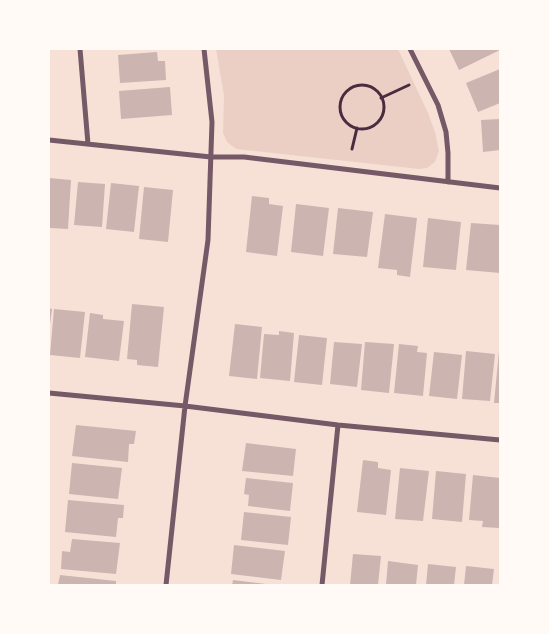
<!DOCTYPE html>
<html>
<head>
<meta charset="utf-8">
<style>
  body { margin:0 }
  #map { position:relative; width:549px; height:634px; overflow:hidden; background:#f7e1d7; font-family:Helvetica,sans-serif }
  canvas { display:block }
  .frame { position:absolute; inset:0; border:50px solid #fffaf5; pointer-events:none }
</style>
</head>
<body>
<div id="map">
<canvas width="549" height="634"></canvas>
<div class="frame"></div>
</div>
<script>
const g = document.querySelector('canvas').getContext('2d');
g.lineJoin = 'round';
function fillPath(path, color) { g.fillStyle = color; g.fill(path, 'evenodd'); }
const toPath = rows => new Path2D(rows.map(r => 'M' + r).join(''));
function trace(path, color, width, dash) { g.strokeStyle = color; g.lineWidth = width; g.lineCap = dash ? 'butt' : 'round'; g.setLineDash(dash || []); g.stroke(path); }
fillPath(toPath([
  [216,49,398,49,428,113,435,132,439,151,435,162,427,168,419,169,236,149,227,142,223,133,224,96]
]), '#ebcfc5');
fillPath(toPath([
  [449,49,500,49,500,50,459,70],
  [157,52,158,61,165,61,166,80,120,83,118,55],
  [500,69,500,103,478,112,466,83],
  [170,87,172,115,121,119,119,91],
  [500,119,500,150,483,152,481,120],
  [49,178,71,180,68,229,50,228],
  [78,182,105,184,102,227,74,225],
  [111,183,139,186,134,232,106,229],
  [144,187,173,190,168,242,139,239],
  [252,196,269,198,269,204,283,206,277,256,246,252],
  [296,204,329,208,323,256,291,252],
  [338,208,373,212,367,257,333,254],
  [385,214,417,218,410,277,397,275,397,270,378,268],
  [428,218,461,222,456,270,423,267],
  [471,223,500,225,500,273,466,270],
  [132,304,164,307,158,367,137,365,137,360,127,359],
  [49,308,52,309,50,324,49,324],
  [54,309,85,312,80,358,50,355],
  [90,313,103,315,103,319,124,321,119,361,85,357],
  [235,324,262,327,257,379,229,376],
  [279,331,294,333,290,381,260,378,264,334,279,335],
  [299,335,327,338,322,385,294,382],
  [334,342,362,344,357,387,330,384],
  [365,342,394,344,389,393,361,390],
  [399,344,418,346,417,352,427,353,423,396,394,393],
  [466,351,495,354,490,401,462,399],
  [499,351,500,351,500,403,494,403],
  [434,352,462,355,457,399,429,396],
  [76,425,136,431,134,444,129,444,128,462,72,456],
  [246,443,296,449,293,476,242,471],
  [363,460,378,462,378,468,391,470,386,515,357,512],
  [72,463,122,468,118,499,69,494],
  [400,468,429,471,423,521,395,519],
  [436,471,466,474,462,522,432,519],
  [473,475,500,478,499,528,482,527,483,521,469,520],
  [246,478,293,483,290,511,248,506,249,495,244,494],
  [68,500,124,505,123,518,118,518,116,537,65,532],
  [244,512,291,517,288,545,241,540],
  [72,539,120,543,116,574,61,569,62,551,70,552],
  [234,545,285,551,281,580,231,574],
  [353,554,381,556,378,585,350,585],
  [388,561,418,565,416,585,386,585],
  [428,564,456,567,454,585,426,585],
  [466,566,494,569,492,585,464,585],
  [60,575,116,581,116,585,58,585],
  [233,580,266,584,266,585,232,585]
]), '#ccb4b1');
trace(toPath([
  '340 107a22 22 0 1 1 44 0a22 22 0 1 1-44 0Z',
  [381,98,409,85],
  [352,149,357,128]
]), '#4a2c40', 3);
trace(toPath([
  [80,49,88,144],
  [410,49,438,105,446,132,448,153,448,182],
  [49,140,211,157,244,157,500,188],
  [49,393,185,406,338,425,500,440],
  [166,585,185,406,208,240,212,122,204,49],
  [322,585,338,425]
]), '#755966', 5);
</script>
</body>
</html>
